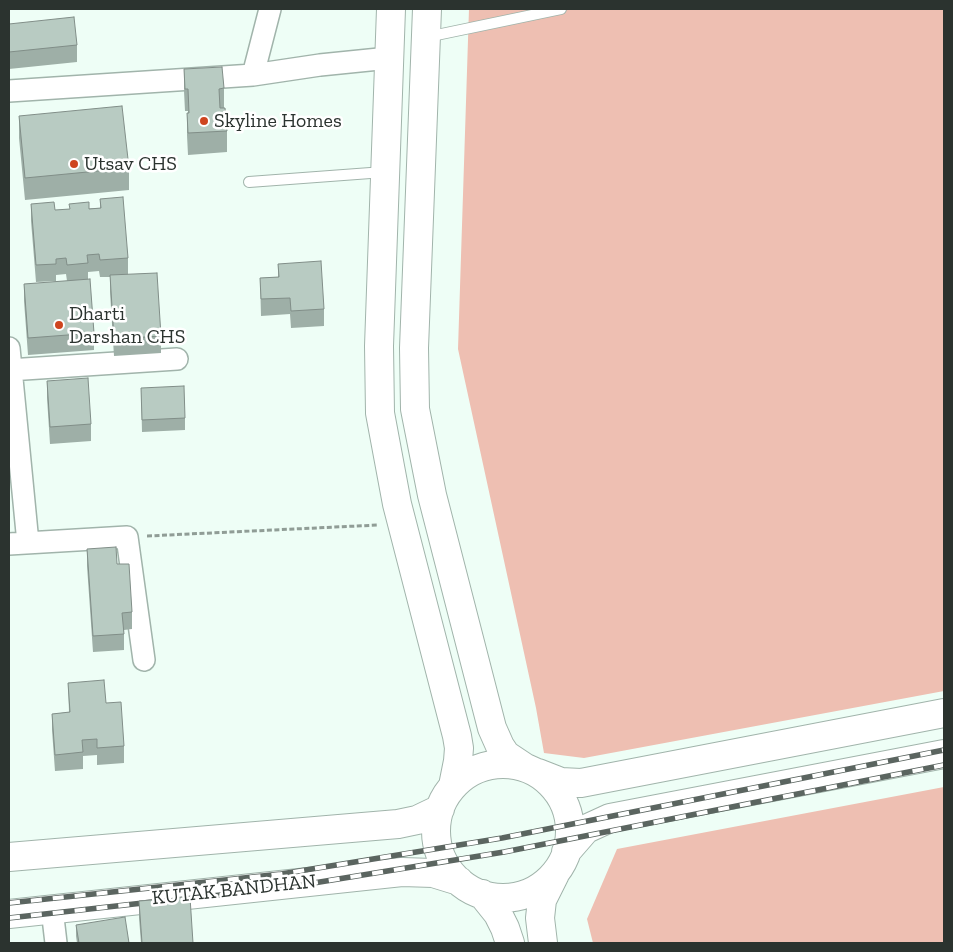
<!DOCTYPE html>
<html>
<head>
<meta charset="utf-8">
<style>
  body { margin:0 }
  #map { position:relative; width:953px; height:952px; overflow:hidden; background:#eefef6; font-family:"Zilla Slab",serif }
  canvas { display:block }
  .frame { position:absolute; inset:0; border:10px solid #2b332f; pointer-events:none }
</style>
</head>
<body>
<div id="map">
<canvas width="953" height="952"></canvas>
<div class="frame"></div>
</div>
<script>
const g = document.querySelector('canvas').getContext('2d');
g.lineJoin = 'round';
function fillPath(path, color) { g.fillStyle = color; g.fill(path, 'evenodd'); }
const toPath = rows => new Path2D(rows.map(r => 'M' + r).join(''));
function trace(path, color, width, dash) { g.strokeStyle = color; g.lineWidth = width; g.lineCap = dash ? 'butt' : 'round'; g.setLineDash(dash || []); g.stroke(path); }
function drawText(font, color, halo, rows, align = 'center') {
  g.font = font + ' "Zilla Slab",serif'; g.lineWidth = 5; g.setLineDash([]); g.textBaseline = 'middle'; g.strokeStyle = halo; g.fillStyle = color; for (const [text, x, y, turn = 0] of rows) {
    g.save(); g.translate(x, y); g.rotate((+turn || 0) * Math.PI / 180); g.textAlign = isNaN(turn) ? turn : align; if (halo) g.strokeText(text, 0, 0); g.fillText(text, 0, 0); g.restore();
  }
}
fillPath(toPath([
  [469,9,944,9,944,691,584,758,544,753,536,708,458,349],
  [944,787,944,943,593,943,587,919,617,849]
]), '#eebfb2');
const lane = toPath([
  [427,37,561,9],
  [249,182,384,172]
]);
const street = toPath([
  [253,75,270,9],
  [9,91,253,75,320,65,389,58],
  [9,348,28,543],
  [9,370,177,359],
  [9,544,127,537,144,660],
  [52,909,56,943]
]);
const secondary = toPath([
  [391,9,379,346,380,413,397,504,457,736,459,748,458,761,453,786],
  [427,9,414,348,415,409,432,495,492,728,500,746,506,755,524,767],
  '436 831a67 67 0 1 1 134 0a67 67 0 1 1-134 0Z',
  [538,773,561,782,581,783,944,713],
  [566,852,586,829,610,818,944,754],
  [9,857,398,824,417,820,440,809],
  [482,894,498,914,505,928,510,943],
  [9,914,402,872,433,873,459,881],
  [543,943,540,918,542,900,555,874]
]);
trace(lane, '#a1b4ab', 12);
trace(street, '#a1b4ab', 24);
trace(secondary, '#a1b4ab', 30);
trace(toPath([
  [147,536,378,525]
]), '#909d96', 3, [5, 2.5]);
trace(lane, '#fff', 10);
trace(street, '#fff', 21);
trace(secondary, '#fff', 28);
const rail = toPath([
  [176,900,283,888,504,852,944,765],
  [9,903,281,874,502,838,944,750],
  [9,918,152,902]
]);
trace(rail, '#5b6560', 5.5);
trace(rail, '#fff', 4, [11]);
fillPath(toPath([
  [9,24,77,45,77,62,9,69],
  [184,69,224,88,224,108,227,131,227,152,188,155,187,135,187,113,188,113,188,111,185,111,184,91],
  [19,116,129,168,129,190,25,200,19,138],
  [100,199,128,258,128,274,161,336,161,353,114,356,110,292,110,277,100,277,99,271,88,272,88,279,94,333,94,350,28,355,24,301,24,284,67,281,66,274,56,275,56,281,36,282,31,221,31,204,55,210,100,208],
  [278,264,324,309,324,326,291,328,290,314,261,316,260,278,278,277],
  [47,381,91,424,91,441,50,444,47,398],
  [141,388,185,418,185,430,142,432],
  [87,549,117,564,132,612,132,629,124,630,124,650,93,652,87,566],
  [68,683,106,703,124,746,124,763,97,765,97,755,83,756,83,769,55,771,52,730,52,714,69,712],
  [139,901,193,943,141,943,139,918],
  [76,925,129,943,77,943,76,936]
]), '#9eafa7');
const building = toPath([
  [74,17,77,45,9,52,9,24,74,17],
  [222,67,224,88,219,89,220,108,225,108,227,131,188,133,187,113,189,113,188,89,185,89,184,69,222,67],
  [122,106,129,168,25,178,19,116,122,106],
  [123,197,128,258,100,260,99,254,87,255,88,263,67,265,66,258,56,259,56,264,36,265,31,204,54,202,55,210,70,209,69,204,89,202,89,209,101,208,100,199,123,197],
  [321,261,324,309,291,311,290,298,261,299,260,278,279,277,278,264,321,261],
  [157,273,161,336,114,339,110,275,157,273],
  [90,279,94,333,28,338,24,284,90,279],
  [88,378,91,424,50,427,47,381,88,378],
  [184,386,185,418,142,420,141,388,184,386],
  [116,547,117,564,129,564,132,612,122,613,124,634,93,636,87,549,116,547],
  [104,680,106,703,121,702,124,746,97,748,97,739,82,740,83,752,55,755,52,714,70,712,68,683,104,680],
  [190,897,193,943,142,943,139,901,190,897],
  [125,917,129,943,79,943,76,925,125,917]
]);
fillPath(building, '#b8cbc2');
trace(building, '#818e88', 1);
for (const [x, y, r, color] of [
  [204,121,5,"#ce451f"],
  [74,164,5,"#ce451f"],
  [59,325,5,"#ce451f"]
]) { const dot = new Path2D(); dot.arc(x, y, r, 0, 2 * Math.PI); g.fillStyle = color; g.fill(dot); trace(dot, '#fff', 2); }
drawText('20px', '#2b332f', '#fff', [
  ["Skyline Homes",214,121],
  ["Utsav CHS",84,164],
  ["Dharti",69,314],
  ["Darshan CHS",69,337]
], 'left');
drawText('20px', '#2b332f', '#fff', [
  ["KUTAK BANDHAN",234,890,-6]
]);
</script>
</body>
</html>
